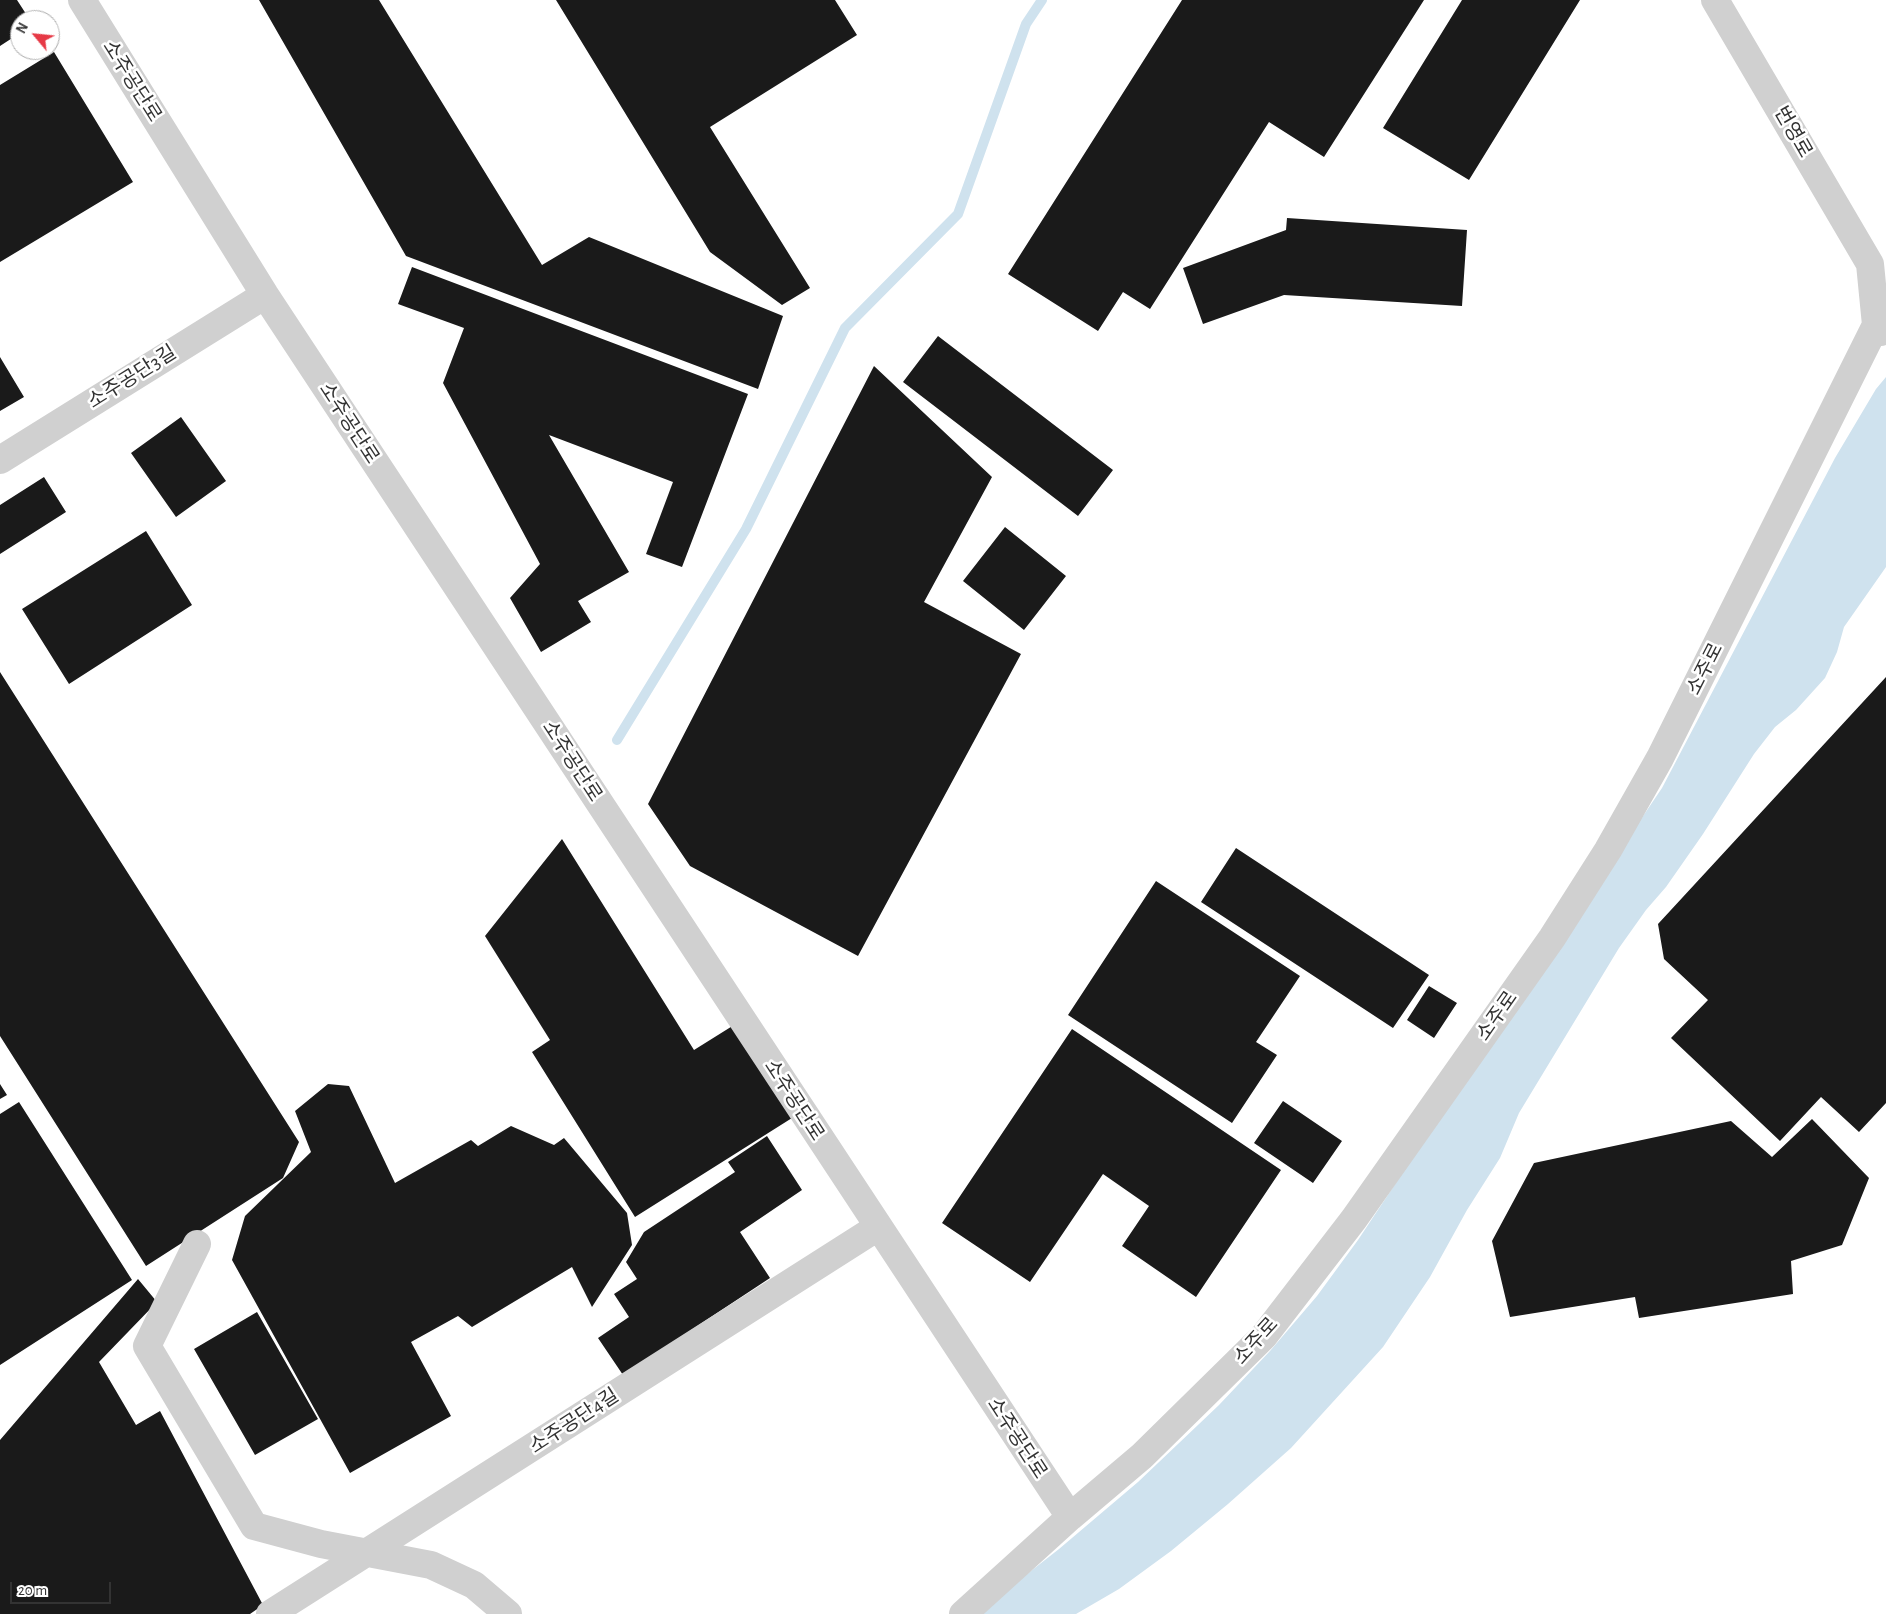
<!DOCTYPE html>
<html>
<head>
<meta charset="utf-8">
<style>
  body { margin:0 }
  #map { position:relative; width:1886px; height:1614px; overflow:hidden; background:#fff; font-family:"Alegreya Sans",sans-serif }
  canvas { display:block }
  .north { position:absolute; left:10px; top:10px; width:50px; height:50px; box-sizing:border-box; background:#fff; border:1px solid #adadad; border-radius:50%; rotate:298deg; font-size:14px; font-weight:700; line-height:20px; text-align:center; color:#333 }
  .north::after { content:''; display:block; margin:auto; width:18px; height:22px; background:#e63946; clip-path:polygon(50% 0,100% 100%,50% 72%,0 100%) }
  .scale { position:absolute; left:10px; top:1582px; width:101px; height:22px; box-sizing:border-box; border:2px solid #333; border-top:0; padding-left:6px; font-size:15px; line-height:18px; white-space:nowrap; color:#333; -webkit-text-stroke:4px #fff; paint-order:stroke }
</style>
</head>
<body>
<div id="map">
<canvas width="1886" height="1614"></canvas>
<div class="north">N</div>
<div class="scale">20 m</div>
</div>
<script>
const g = document.querySelector('canvas').getContext('2d');
g.lineJoin = 'round';
function fillPath(path, color) { g.fillStyle = color; g.fill(path, 'evenodd'); }
const toPath = rows => new Path2D(rows.map(r => 'M' + r).join(''));
function trace(path, color, width, dash) { g.strokeStyle = color; g.lineWidth = width; g.lineCap = dash ? 'butt' : 'round'; g.setLineDash(dash || []); g.stroke(path); }
function drawText(font, color, halo, rows, align = 'center') {
  g.font = font + ' "Alegreya Sans","Noto Sans KR",sans-serif'; g.lineWidth = 5; g.setLineDash([]); g.textBaseline = 'middle'; g.strokeStyle = halo; g.fillStyle = color; for (const [text, x, y, turn = 0] of rows) {
    g.save(); g.translate(x, y); g.rotate((+turn || 0) * Math.PI / 180); g.textAlign = isNaN(turn) ? turn : align; if (halo) g.strokeText(text, 0, 0); g.fillText(text, 0, 0); g.restore();
  }
}
fillPath(toPath([
  [1886,377,1886,567,1844,627,1837,652,1825,678,1796,710,1775,727,1754,754,1703,834,1666,887,1646,910,1619,948,1519,1113,1500,1158,1467,1210,1430,1277,1383,1347,1291,1448,1228,1504,1171,1551,1119,1589,1076,1614,980,1614,999,1596,1059,1549,1138,1482,1219,1405,1270,1351,1317,1296,1358,1240,1455,1094,1662,788,1835,458,1876,389]
]), '#cfe2ee');
trace(toPath([
  [617,740,746,529,845,328,958,214,1026,24,1042,0]
]), '#cfe2ee', 10);
fillPath(toPath([
  [0,0,17,0,30,20,20,20,20,33,0,46],
  [259,0,379,0,542,265,589,237,783,316,758,389,406,256],
  [556,0,835,0,857,35,710,127,810,288,782,305,710,252],
  [1182,0,1424,0,1324,157,1269,122,1150,309,1123,292,1098,331,1008,274],
  [1462,0,1580,0,1469,180,1383,128],
  [54,52,133,182,0,262,0,85],
  [1287,218,1467,230,1462,306,1284,295,1203,324,1183,268,1286,230],
  [412,267,748,394,682,567,646,554,673,482,549,435,629,572,578,601,591,622,541,652,510,598,540,564,443,383,464,328,398,304],
  [938,336,1113,470,1078,516,903,382],
  [0,357,24,397,0,411],
  [874,366,992,477,924,602,1021,654,858,956,690,866,648,804],
  [181,417,226,481,176,517,131,453],
  [44,477,66,512,0,554,0,505],
  [1005,527,1066,576,1024,630,963,581],
  [146,531,192,605,69,684,22,609],
  [0,672,299,1142,283,1178,146,1266,0,1036],
  [1886,677,1886,1103,1859,1132,1821,1097,1780,1141,1671,1038,1708,1000,1664,959,1658,924],
  [562,839,694,1050,734,1025,792,1118,635,1217,532,1052,550,1040,485,936],
  [1236,848,1429,975,1393,1028,1201,902],
  [1156,881,1300,976,1256,1042,1277,1055,1232,1123,1068,1015],
  [1429,986,1457,1003,1434,1038,1407,1020],
  [1072,1029,1281,1170,1196,1297,1122,1246,1149,1206,1103,1174,1030,1282,942,1223],
  [0,1084,7,1095,0,1099],
  [328,1084,349,1086,395,1183,471,1140,478,1146,511,1126,554,1145,564,1138,627,1213,632,1245,592,1307,572,1267,472,1327,458,1316,411,1342,451,1416,350,1473,232,1260,245,1216,311,1152,295,1111],
  [1283,1101,1342,1141,1313,1183,1254,1143],
  [19,1102,132,1280,0,1365,0,1114],
  [1812,1119,1869,1178,1842,1245,1791,1261,1793,1294,1639,1318,1635,1297,1510,1317,1492,1241,1534,1163,1731,1121,1772,1157],
  [767,1136,802,1190,740,1232,770,1278,623,1375,598,1338,629,1317,614,1294,637,1279,626,1262,644,1232,735,1172,728,1162],
  [138,1279,157,1302,99,1362,136,1425,160,1411,263,1605,250,1614,0,1614,0,1440],
  [257,1312,318,1419,255,1455,194,1349]
]), '#1a1a1a');
trace(toPath([
  [82,0,265,295,1070,1517],
  [1715,0,1870,264,1876,325,1881,332],
  [0,460,265,295],
  [197,1244,147,1346,254,1526,321,1544,431,1565,474,1585,508,1614],
  [270,1614,878,1227],
  [963,1614,1070,1517,1142,1456,1264,1336,1354,1219,1552,938,1608,850,1660,758,1876,325,1886,312]
]), '#d0d0d0', 28);
drawText('20px', '#333', '#fff', [
  ["소주공단로",132,81,58],
  ["번영로",1793,132,60],
  ["소주공단3길",132,377,-32],
  ["소주공단로",349,423,57],
  ["소주로",1705,669,-63],
  ["소주공단로",572,761,57],
  ["소주로",1497,1016,-55],
  ["소주공단로",794,1100,57],
  ["소주로",1256,1341,-48],
  ["소주공단4길",574,1421,-33],
  ["소주공단로",1017,1438,57]
]);
</script>
</body>
</html>
